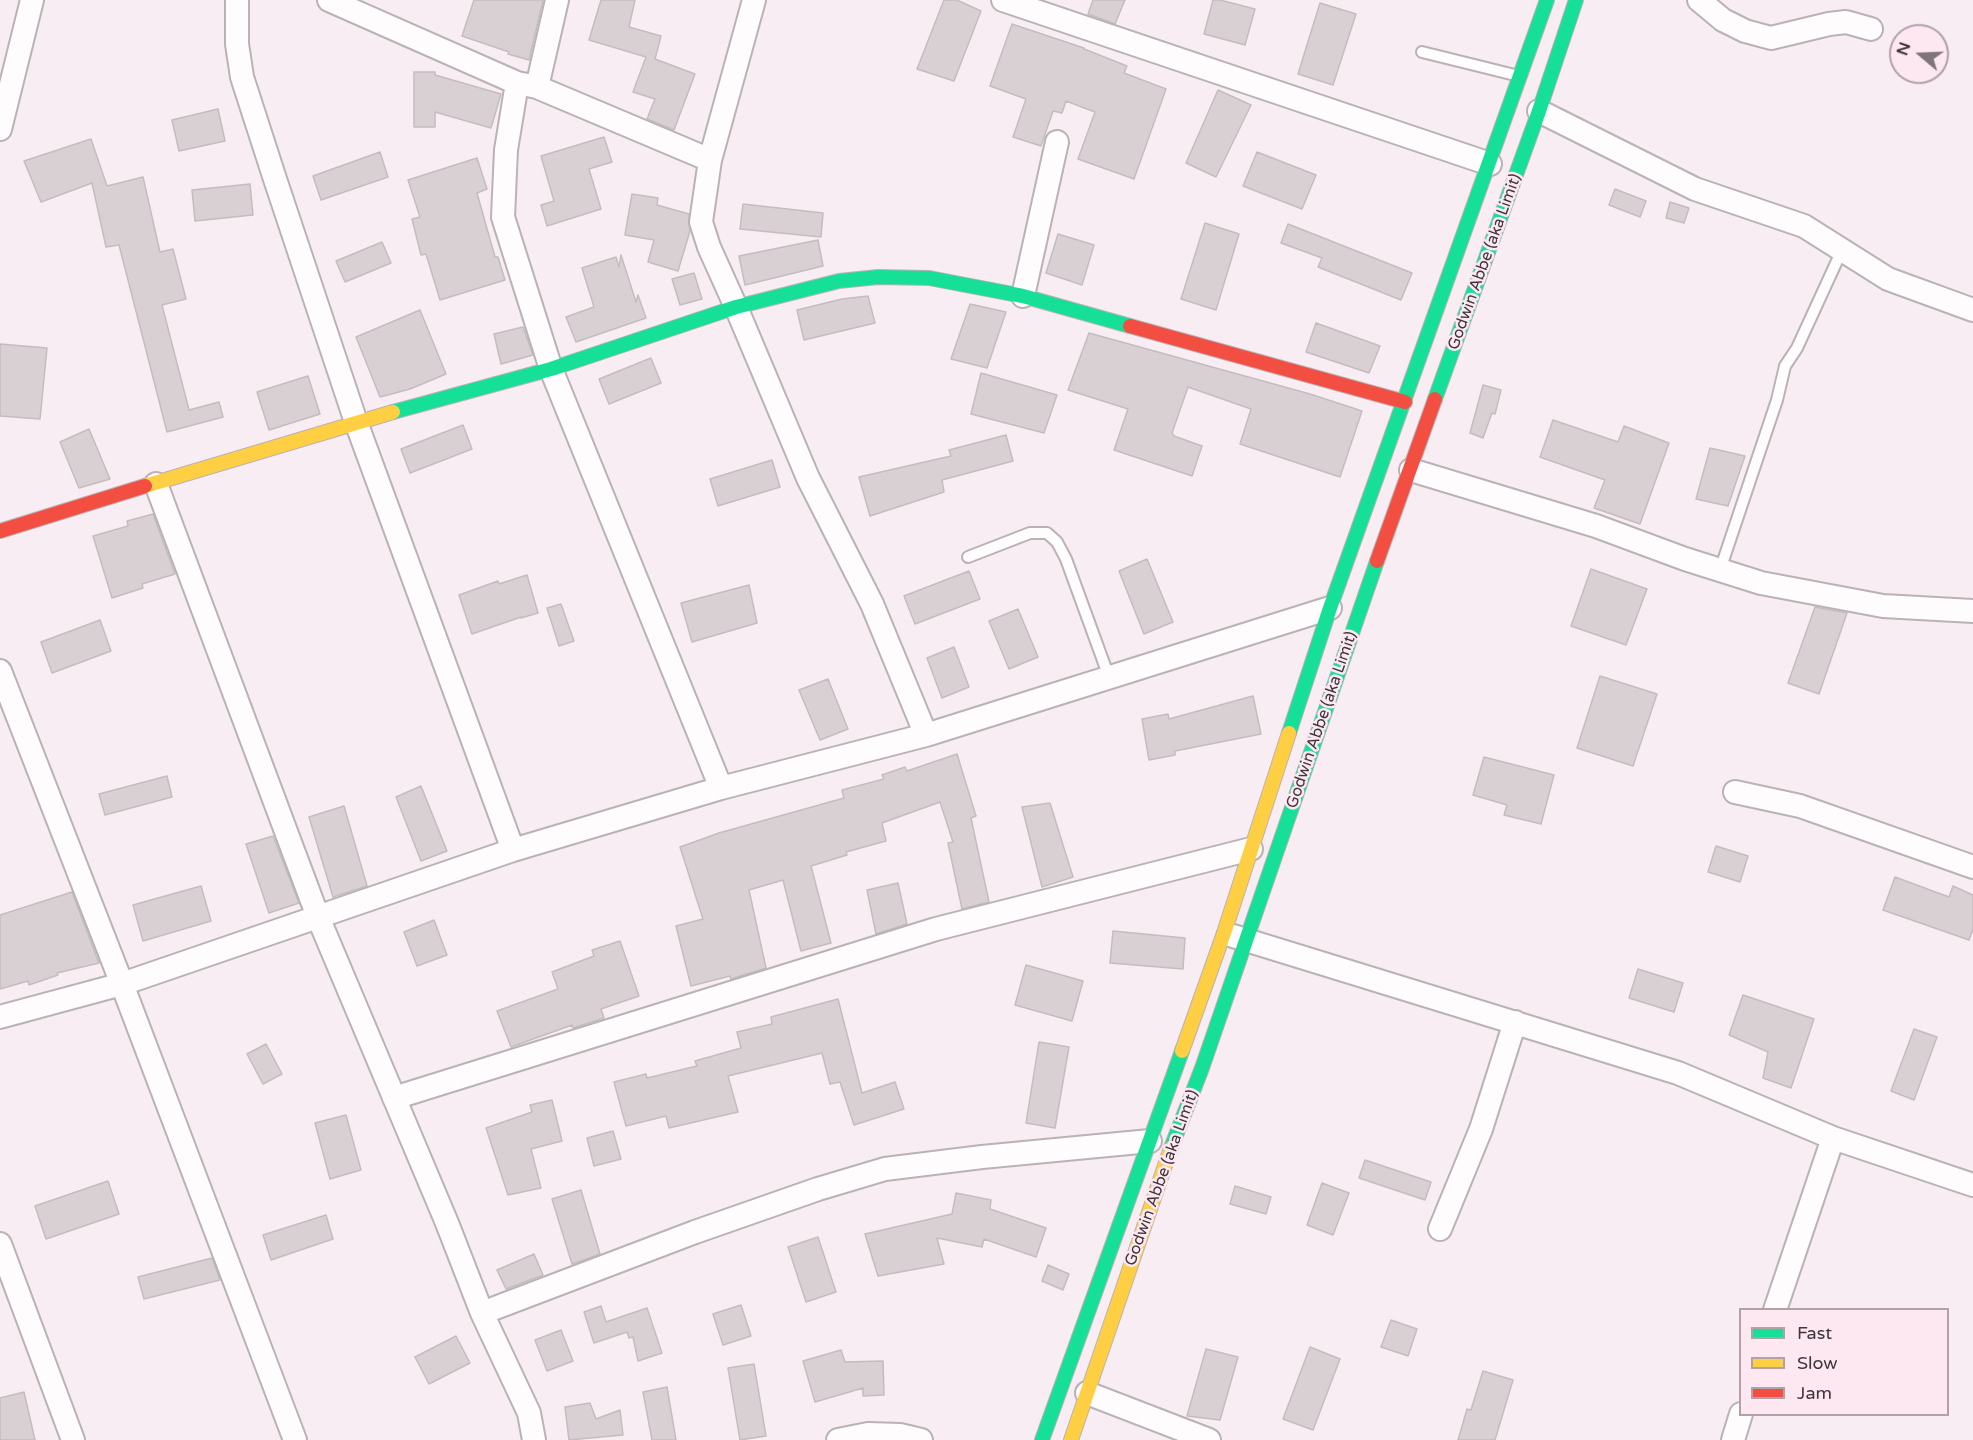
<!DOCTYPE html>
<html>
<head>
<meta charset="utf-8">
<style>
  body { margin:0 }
  #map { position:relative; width:1973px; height:1440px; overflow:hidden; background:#f8edf2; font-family:"Varela Round",sans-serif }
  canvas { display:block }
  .legend { position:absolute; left:1739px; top:1308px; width:210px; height:108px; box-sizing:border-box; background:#fde8f2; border:2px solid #b1a1a8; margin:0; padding:8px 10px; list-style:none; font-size:18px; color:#3e363a }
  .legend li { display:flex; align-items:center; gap:12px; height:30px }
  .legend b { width:30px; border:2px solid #b1a1a8 }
  .north { position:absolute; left:1889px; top:24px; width:60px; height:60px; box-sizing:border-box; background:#fde8f2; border:2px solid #b1a1a8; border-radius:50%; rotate:289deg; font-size:16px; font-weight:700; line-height:24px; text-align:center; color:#3e363a }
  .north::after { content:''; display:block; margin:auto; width:21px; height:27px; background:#7f767a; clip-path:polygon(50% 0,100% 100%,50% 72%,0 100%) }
</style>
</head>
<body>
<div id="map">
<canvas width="1973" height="1440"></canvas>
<ul class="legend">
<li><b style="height:8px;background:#16e098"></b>Fast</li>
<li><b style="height:8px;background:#ffcf43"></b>Slow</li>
<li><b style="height:8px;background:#f24e42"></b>Jam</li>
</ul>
<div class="north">N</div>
</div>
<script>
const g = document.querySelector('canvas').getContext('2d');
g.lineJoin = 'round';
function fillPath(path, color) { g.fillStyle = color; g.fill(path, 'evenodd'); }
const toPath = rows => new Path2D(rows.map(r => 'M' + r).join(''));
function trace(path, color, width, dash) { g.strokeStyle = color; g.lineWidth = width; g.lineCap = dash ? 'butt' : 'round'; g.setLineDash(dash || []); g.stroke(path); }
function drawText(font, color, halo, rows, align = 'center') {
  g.font = font + ' "Varela Round",sans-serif'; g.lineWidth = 5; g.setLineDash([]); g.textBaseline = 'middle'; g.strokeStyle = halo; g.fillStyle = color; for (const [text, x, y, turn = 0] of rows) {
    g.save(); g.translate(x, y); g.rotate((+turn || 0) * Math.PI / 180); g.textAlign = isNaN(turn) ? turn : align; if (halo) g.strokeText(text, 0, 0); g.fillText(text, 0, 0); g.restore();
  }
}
const building = toPath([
  [474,0,543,0,529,60,508,54,509,52,462,36,474,0],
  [601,0,635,0,629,27,661,36,655,59,695,74,674,130,647,119,655,99,633,92,646,57,589,40,601,0],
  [944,0,957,0,981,11,954,81,917,69,944,0],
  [1093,0,1125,0,1115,24,1088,14,1093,0],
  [1213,0,1220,0,1255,9,1245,45,1204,34,1213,0],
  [1320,3,1356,14,1333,85,1298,74,1320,3],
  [1012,24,1084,48,1084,49,1127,66,1124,73,1166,89,1134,179,1078,159,1095,112,1066,101,1062,113,1053,111,1041,146,1013,137,1026,99,990,86,1012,24],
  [414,72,435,72,435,75,501,94,491,128,435,112,435,127,414,127,414,72],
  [1218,90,1251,105,1216,177,1186,163,1218,90],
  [218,109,225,141,179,151,172,120,218,109],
  [604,137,612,162,589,169,601,209,547,226,541,205,554,201,541,156,604,137],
  [91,139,107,186,143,177,160,252,173,249,186,299,162,305,189,410,219,402,223,417,167,432,119,245,106,247,92,183,41,202,24,161,91,139],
  [380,152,388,177,321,200,313,176,380,152],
  [1257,152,1316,175,1302,209,1243,186,1257,152],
  [477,158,487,189,477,193,495,257,498,257,505,280,440,300,426,254,421,255,412,219,420,217,408,180,477,158],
  [250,184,253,215,195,221,192,190,250,184],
  [1615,189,1646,201,1640,217,1609,205,1615,189],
  [632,194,658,198,657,205,689,214,690,231,678,271,648,262,654,240,625,235,632,194],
  [1670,202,1689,208,1684,223,1666,218,1670,202],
  [743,204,823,213,821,237,740,229,743,204],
  [1205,223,1239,234,1216,310,1181,299,1205,223],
  [1288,224,1412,273,1401,300,1318,267,1322,258,1281,243,1288,224],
  [1058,234,1094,245,1082,285,1046,273,1058,234],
  [818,240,823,266,745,285,739,256,818,240],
  [382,242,391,263,345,282,336,261,382,242],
  [621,255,636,302,638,295,646,318,576,342,566,317,594,307,582,268,616,257,619,267,621,255],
  [694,273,702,299,680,305,672,279,694,273],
  [868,296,875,323,804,340,797,310,842,299,868,296],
  [970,304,1006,312,987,368,951,359,970,304],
  [420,310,446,374,410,389,380,397,356,337,420,310],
  [1316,323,1380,346,1369,373,1306,352,1316,323],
  [523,327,533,355,501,364,494,334,523,327],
  [1089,333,1310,394,1362,411,1340,477,1240,444,1251,409,1188,387,1172,433,1174,436,1202,446,1192,476,1114,450,1128,409,1068,390,1089,333],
  [0,344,47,348,40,419,0,416,0,344],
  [651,358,661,383,609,404,599,379,651,358],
  [981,373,1057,395,1044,433,971,414,981,373],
  [308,376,320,414,269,430,257,392,308,376],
  [1483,385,1501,390,1495,414,1492,413,1483,438,1470,433,1483,385],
  [1553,420,1618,442,1624,426,1669,443,1640,524,1594,508,1605,480,1540,457,1553,420],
  [463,425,472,449,410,473,401,449,463,425],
  [89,429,110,479,79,488,60,442,89,429],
  [1006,435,1013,461,942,480,944,492,870,516,859,477,951,456,949,450,1006,435],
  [1710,448,1745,456,1728,506,1696,499,1710,448],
  [772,460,780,487,718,506,710,479,772,460],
  [153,514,175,574,142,584,143,588,112,598,93,536,128,526,127,521,153,514],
  [1147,559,1173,622,1144,634,1119,571,1147,559],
  [1591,569,1647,589,1626,645,1571,626,1591,569],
  [969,571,980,599,915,624,904,596,969,571],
  [527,575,538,613,521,618,521,617,472,634,459,595,498,581,499,584,527,575],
  [749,585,757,623,692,642,681,603,749,585],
  [561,604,574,641,559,646,547,608,561,604],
  [1815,607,1847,613,1819,694,1788,683,1815,607],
  [1018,609,1038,657,1009,669,989,621,1018,609],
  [100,620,111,651,52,673,41,642,100,620],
  [954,647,969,687,942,698,927,658,954,647],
  [1600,676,1657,694,1633,766,1577,748,1600,676],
  [828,679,848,729,820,740,799,690,828,679],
  [1253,696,1261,734,1175,751,1175,755,1149,760,1142,719,1168,714,1169,719,1253,696],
  [957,754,976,816,971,818,989,902,962,909,948,843,953,842,940,802,882,823,886,841,846,852,847,855,811,866,831,943,801,951,783,880,749,890,766,968,731,979,730,976,691,986,676,926,703,919,680,847,719,833,844,798,842,790,884,779,882,775,905,767,907,771,957,754],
  [1484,757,1554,775,1541,824,1504,815,1507,805,1473,795,1484,757],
  [167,776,172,797,105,815,99,794,167,776],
  [421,786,447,851,421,861,396,797,421,786],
  [1050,803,1073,877,1042,887,1022,807,1050,803],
  [344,806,367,886,333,897,309,817,344,806],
  [273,836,299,903,269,913,246,844,273,836],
  [1716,846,1748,856,1740,882,1708,872,1716,846],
  [1895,877,1949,897,1953,886,1973,895,1973,929,1969,940,1883,910,1895,877],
  [898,883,907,924,876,934,867,890,898,883],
  [201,886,211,921,143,941,133,905,201,886],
  [72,892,99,963,57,973,58,975,29,985,28,981,0,989,0,915,72,892],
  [434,920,447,955,417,966,404,932,434,920],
  [1113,931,1185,938,1183,969,1110,963,1113,931],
  [620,941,639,996,601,1009,604,1018,573,1028,572,1025,511,1047,497,1011,558,989,552,972,594,956,592,950,620,941],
  [1026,965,1083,981,1072,1021,1015,1005,1026,965],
  [1638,969,1683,983,1674,1012,1629,998,1638,969],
  [1743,995,1814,1019,1791,1088,1763,1078,1768,1052,1729,1035,1743,995],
  [838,999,862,1093,895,1082,904,1109,854,1125,840,1082,830,1084,822,1053,728,1076,738,1112,669,1128,666,1116,626,1126,614,1082,646,1074,647,1078,697,1066,695,1061,741,1048,737,1032,772,1024,771,1017,838,999],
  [1914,1029,1937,1037,1914,1100,1891,1091,1914,1029],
  [1039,1042,1069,1047,1055,1128,1026,1123,1039,1042],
  [266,1044,282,1074,263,1084,247,1054,266,1044],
  [552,1100,562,1141,531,1149,541,1188,508,1195,486,1128,532,1112,530,1105,552,1100],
  [346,1115,361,1170,330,1179,315,1123,346,1115],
  [613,1131,621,1159,594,1166,587,1138,613,1131],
  [1365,1160,1431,1182,1425,1200,1359,1178,1365,1160],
  [108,1181,119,1214,46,1239,35,1206,108,1181],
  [1322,1183,1349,1193,1333,1235,1307,1225,1322,1183],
  [1235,1186,1271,1197,1266,1214,1230,1204,1235,1186],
  [581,1190,600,1254,572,1264,552,1199,581,1190],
  [956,1193,991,1200,990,1209,1046,1228,1036,1257,984,1239,982,1247,937,1238,944,1264,878,1276,865,1234,952,1214,956,1193],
  [326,1215,333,1239,271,1260,263,1235,326,1215],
  [818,1237,836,1292,806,1302,788,1247,818,1237],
  [534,1254,543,1275,506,1289,497,1270,534,1254],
  [212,1258,220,1280,144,1299,138,1277,212,1258],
  [1048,1265,1069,1274,1063,1290,1042,1281,1048,1265],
  [741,1305,751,1336,723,1345,713,1314,741,1305],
  [601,1306,606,1322,647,1308,662,1353,638,1361,633,1337,629,1338,627,1332,594,1343,584,1312,601,1306],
  [1391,1320,1417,1329,1408,1356,1381,1347,1391,1320],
  [561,1330,573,1361,547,1371,535,1340,561,1330],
  [456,1336,470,1363,429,1384,415,1357,456,1336],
  [1310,1347,1340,1359,1313,1430,1283,1419,1310,1347],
  [1206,1349,1238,1357,1220,1420,1187,1416,1206,1349],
  [841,1350,845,1362,883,1361,884,1395,863,1396,863,1388,815,1402,803,1361,841,1350],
  [754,1364,766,1436,740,1440,728,1368,754,1364],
  [1483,1371,1513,1380,1495,1440,1458,1440,1467,1409,1471,1410,1483,1371],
  [667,1387,676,1440,652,1440,643,1392,667,1387],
  [24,1392,35,1440,0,1440,0,1398,24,1392],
  [590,1403,596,1419,620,1410,623,1435,569,1440,565,1407,590,1403]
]);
fillPath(building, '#d9d0d4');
trace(building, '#c5bcc0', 1.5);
const lane = toPath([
  [1422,52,1519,76],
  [968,557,1030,533,1047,533,1057,542,1066,559,1109,677],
  [1720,570,1777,400,1785,366,1797,348,1842,250]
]);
const street = toPath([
  [237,0,237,44,242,77,274,176,356,422,513,850],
  [329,0,517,83,537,87,710,160],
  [754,0,710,160,701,222,709,247,736,307,808,478,872,604,926,735],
  [1003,0,1490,164],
  [1699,0,1723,20,1745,31,1771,38,1829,24,1846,22,1871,29],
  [517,83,506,150,503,217,551,369,721,788],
  [537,87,557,0],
  [1539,111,1695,189,1804,226,1888,279,1973,310],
  [0,129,32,0],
  [1023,296,1057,142],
  [1411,470,1596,526,1685,559,1761,583,1883,606,1973,611],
  [156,484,318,917,447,1223,482,1313,529,1413,534,1440],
  [0,671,122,984,295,1440],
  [1735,792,1800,806,1973,867],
  [1233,936,1678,1073,1833,1138,1973,1185],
  [0,1017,122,984,513,850,721,788,926,735,1330,608],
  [394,1098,936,929,1251,849],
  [1440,1229,1481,1129,1515,1022],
  [0,1244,73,1440],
  [1775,1310,1833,1138],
  [482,1313,695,1232,818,1189,885,1169,982,1157,1150,1141],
  [1087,1393,1209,1440],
  [838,1440,868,1434,900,1435,921,1440],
  [1733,1440,1741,1414]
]);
const fast = toPath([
  [1435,399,1539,111,1576,0],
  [393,412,551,369,736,307,839,281,878,277,929,278,1023,296,1130,326],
  [1289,733,1330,608,1547,0],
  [1171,1148,1202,1068,1377,561],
  [1042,1440,1182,1051]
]);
const slow = toPath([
  [145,486,393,412],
  [1182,1051,1224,933,1289,733],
  [1071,1440,1171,1148]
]);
const jam = toPath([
  [1130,326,1405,402],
  [0,531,145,486],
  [1377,561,1435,399]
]);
trace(lane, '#bab2b6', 14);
trace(street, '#bab2b6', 26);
trace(fast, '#bab2b6', 16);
trace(slow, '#bab2b6', 16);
trace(jam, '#bab2b6', 16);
trace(lane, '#fefcfd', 10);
trace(street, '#fefcfd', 22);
trace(fast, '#16e098', 14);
trace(slow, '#ffcf43', 14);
trace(jam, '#f24e42', 14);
drawText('16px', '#3e363a', '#fde8f2', [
  ["Godwin Abbe (aka Limit)",1485,262,-70],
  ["Godwin Abbe (aka Limit)",1322,720,-71],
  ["Godwin Abbe (aka Limit)",1162,1178,-70]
]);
</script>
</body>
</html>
